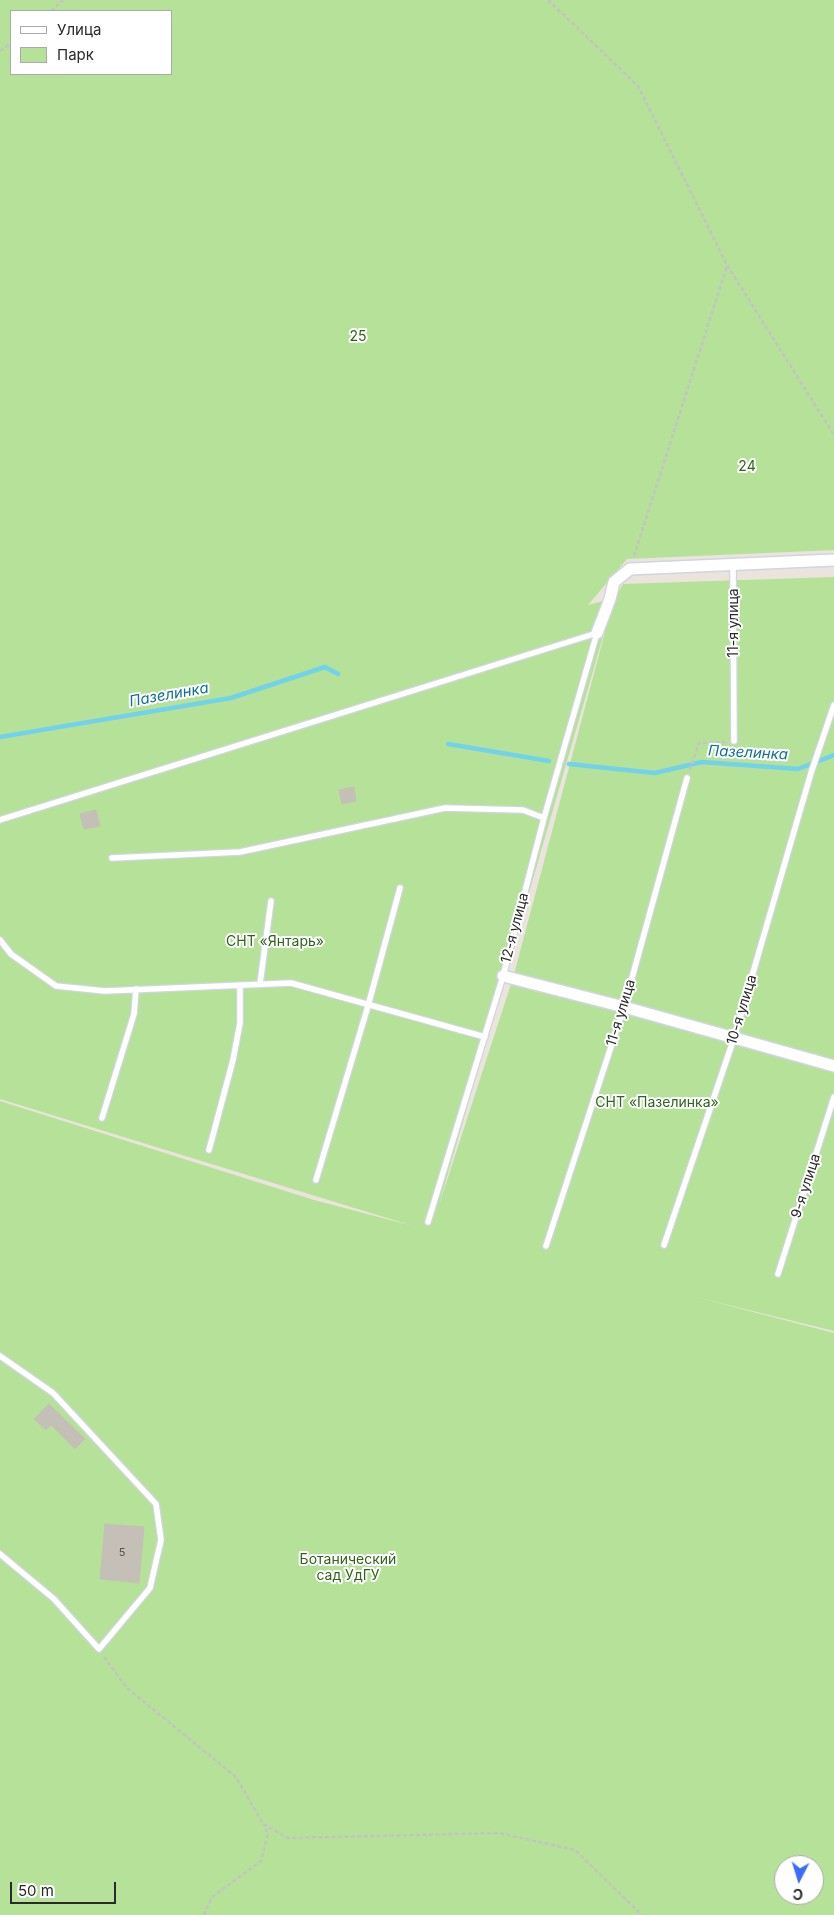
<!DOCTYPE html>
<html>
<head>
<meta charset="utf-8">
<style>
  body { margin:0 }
  #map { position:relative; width:834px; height:1915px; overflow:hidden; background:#ebe4dc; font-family:Inter,sans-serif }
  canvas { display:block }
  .legend { position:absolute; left:10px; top:10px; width:162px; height:65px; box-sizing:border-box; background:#fff; border:1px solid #aaa; margin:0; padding:6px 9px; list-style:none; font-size:15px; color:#2a2a2a }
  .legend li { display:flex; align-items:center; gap:10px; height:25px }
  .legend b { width:25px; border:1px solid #aaa }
  .north { position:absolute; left:774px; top:1855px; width:50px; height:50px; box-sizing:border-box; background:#fff; border:1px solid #aaa; border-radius:50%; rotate:185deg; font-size:14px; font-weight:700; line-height:20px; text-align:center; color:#2a2a2a }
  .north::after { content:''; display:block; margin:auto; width:18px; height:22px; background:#3f6cf5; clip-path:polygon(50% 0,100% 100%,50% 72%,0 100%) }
  .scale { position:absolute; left:10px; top:1882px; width:106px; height:22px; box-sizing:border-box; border:2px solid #2a2a2a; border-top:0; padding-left:6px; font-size:15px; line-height:18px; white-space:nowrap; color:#2a2a2a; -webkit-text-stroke:4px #fff; paint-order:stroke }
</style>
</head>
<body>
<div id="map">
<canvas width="834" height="1915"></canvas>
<ul class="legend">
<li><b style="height:6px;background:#fff"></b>Улица</li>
<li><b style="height:14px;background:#b6e199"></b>Парк</li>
</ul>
<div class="north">С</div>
<div class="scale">50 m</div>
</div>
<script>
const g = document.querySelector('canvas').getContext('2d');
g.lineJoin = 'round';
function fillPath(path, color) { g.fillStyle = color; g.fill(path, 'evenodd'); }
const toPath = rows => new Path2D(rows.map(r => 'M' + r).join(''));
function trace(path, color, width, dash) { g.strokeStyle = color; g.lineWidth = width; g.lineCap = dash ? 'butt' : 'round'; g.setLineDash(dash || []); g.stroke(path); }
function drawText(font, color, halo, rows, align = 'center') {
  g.font = font + ' Inter,sans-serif'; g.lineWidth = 4; g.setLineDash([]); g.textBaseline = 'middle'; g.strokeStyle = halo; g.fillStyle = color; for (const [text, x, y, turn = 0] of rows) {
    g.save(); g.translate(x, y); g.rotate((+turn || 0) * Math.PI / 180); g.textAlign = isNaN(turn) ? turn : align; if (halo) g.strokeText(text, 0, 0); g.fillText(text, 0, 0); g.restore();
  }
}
fillPath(toPath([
  [0,0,834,0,834,550,627,559,588,605,615,598,623,584,834,577,834,1331,692,1296,834,1333,834,1915,0,1915,0,1101,314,1200,413,1226,0,1099],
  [11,11,171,11,171,74,11,74],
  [605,632,513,978,438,1208,604,633],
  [784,1865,814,1865,814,1895,784,1895]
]), '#b6e199');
trace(toPath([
  [0,737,231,698,325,667,338,674],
  [448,744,549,761],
  [569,764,655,773,702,762,798,769,834,755]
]), '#71d2eb', 4.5);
const building = toPath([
  [354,787,356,801,342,804,339,790,354,787],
  [96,810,100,826,84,829,80,814,96,810],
  [49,1404,85,1439,75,1449,51,1425,46,1430,34,1419,49,1404],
  [105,1524,144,1527,139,1583,100,1579,105,1524]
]);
fillPath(building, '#c4bfb7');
trace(building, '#c7c0b6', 1);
const service = toPath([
  [733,564,734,741],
  [0,820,597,633],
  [112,858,240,852,445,808,523,810,544,818],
  [0,940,11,954,56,986,105,991,291,983,485,1037],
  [260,984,271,901],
  [102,1118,134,1014,136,989],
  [209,1150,233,1060,240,1023,240,985],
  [316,1180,368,1006,400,888],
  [428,1222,503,976,544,818,597,633],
  [664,1245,734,1038,811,773,834,705],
  [546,1246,624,1007,687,778],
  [778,1274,834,1097],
  [0,1356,53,1393,156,1504,161,1540,150,1588,99,1649,54,1599,0,1554]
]);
const minor = toPath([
  [597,633,610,599,614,582,630,569,834,560],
  [503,976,624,1007,834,1066]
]);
trace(service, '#d1d5e2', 8);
trace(minor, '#d1d5e2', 14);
trace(toPath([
  [548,0,638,86,727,265,834,435],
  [51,11,63,0],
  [0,51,11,43],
  [634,556,727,266],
  [690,770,699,743,725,742],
  [104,1657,127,1688,236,1777,263,1824,288,1838,499,1833,575,1850,642,1915],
  [204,1915,212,1897,261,1861,268,1834,264,1825]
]), '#c3c3c3', 2.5, [4, 2.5]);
trace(service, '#fff', 5.5);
trace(minor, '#fff', 11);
drawText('11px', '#504f4d', null, [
  ["5",122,1553]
]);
drawText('14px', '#2f651c', '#fff', [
  ["25",358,337],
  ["24",747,467],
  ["СНТ «Янтарь»",275,942],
  ["СНТ «Пазелинка»",657,1103],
  ["Ботанический",348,1560],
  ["сад УдГУ",348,1576]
]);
drawText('14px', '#2a2a2a', '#fff', [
  ["11-я улица",734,623,-90],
  ["12-я улица",515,928,-75],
  ["10-я улица",742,1010,-73],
  ["11-я улица",621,1013,-73],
  ["9-я улица",806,1186,-72]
]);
drawText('italic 15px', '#107197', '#fff', [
  ["Пазелинка",169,695,-10],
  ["Пазелинка",748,753,3]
]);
</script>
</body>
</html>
